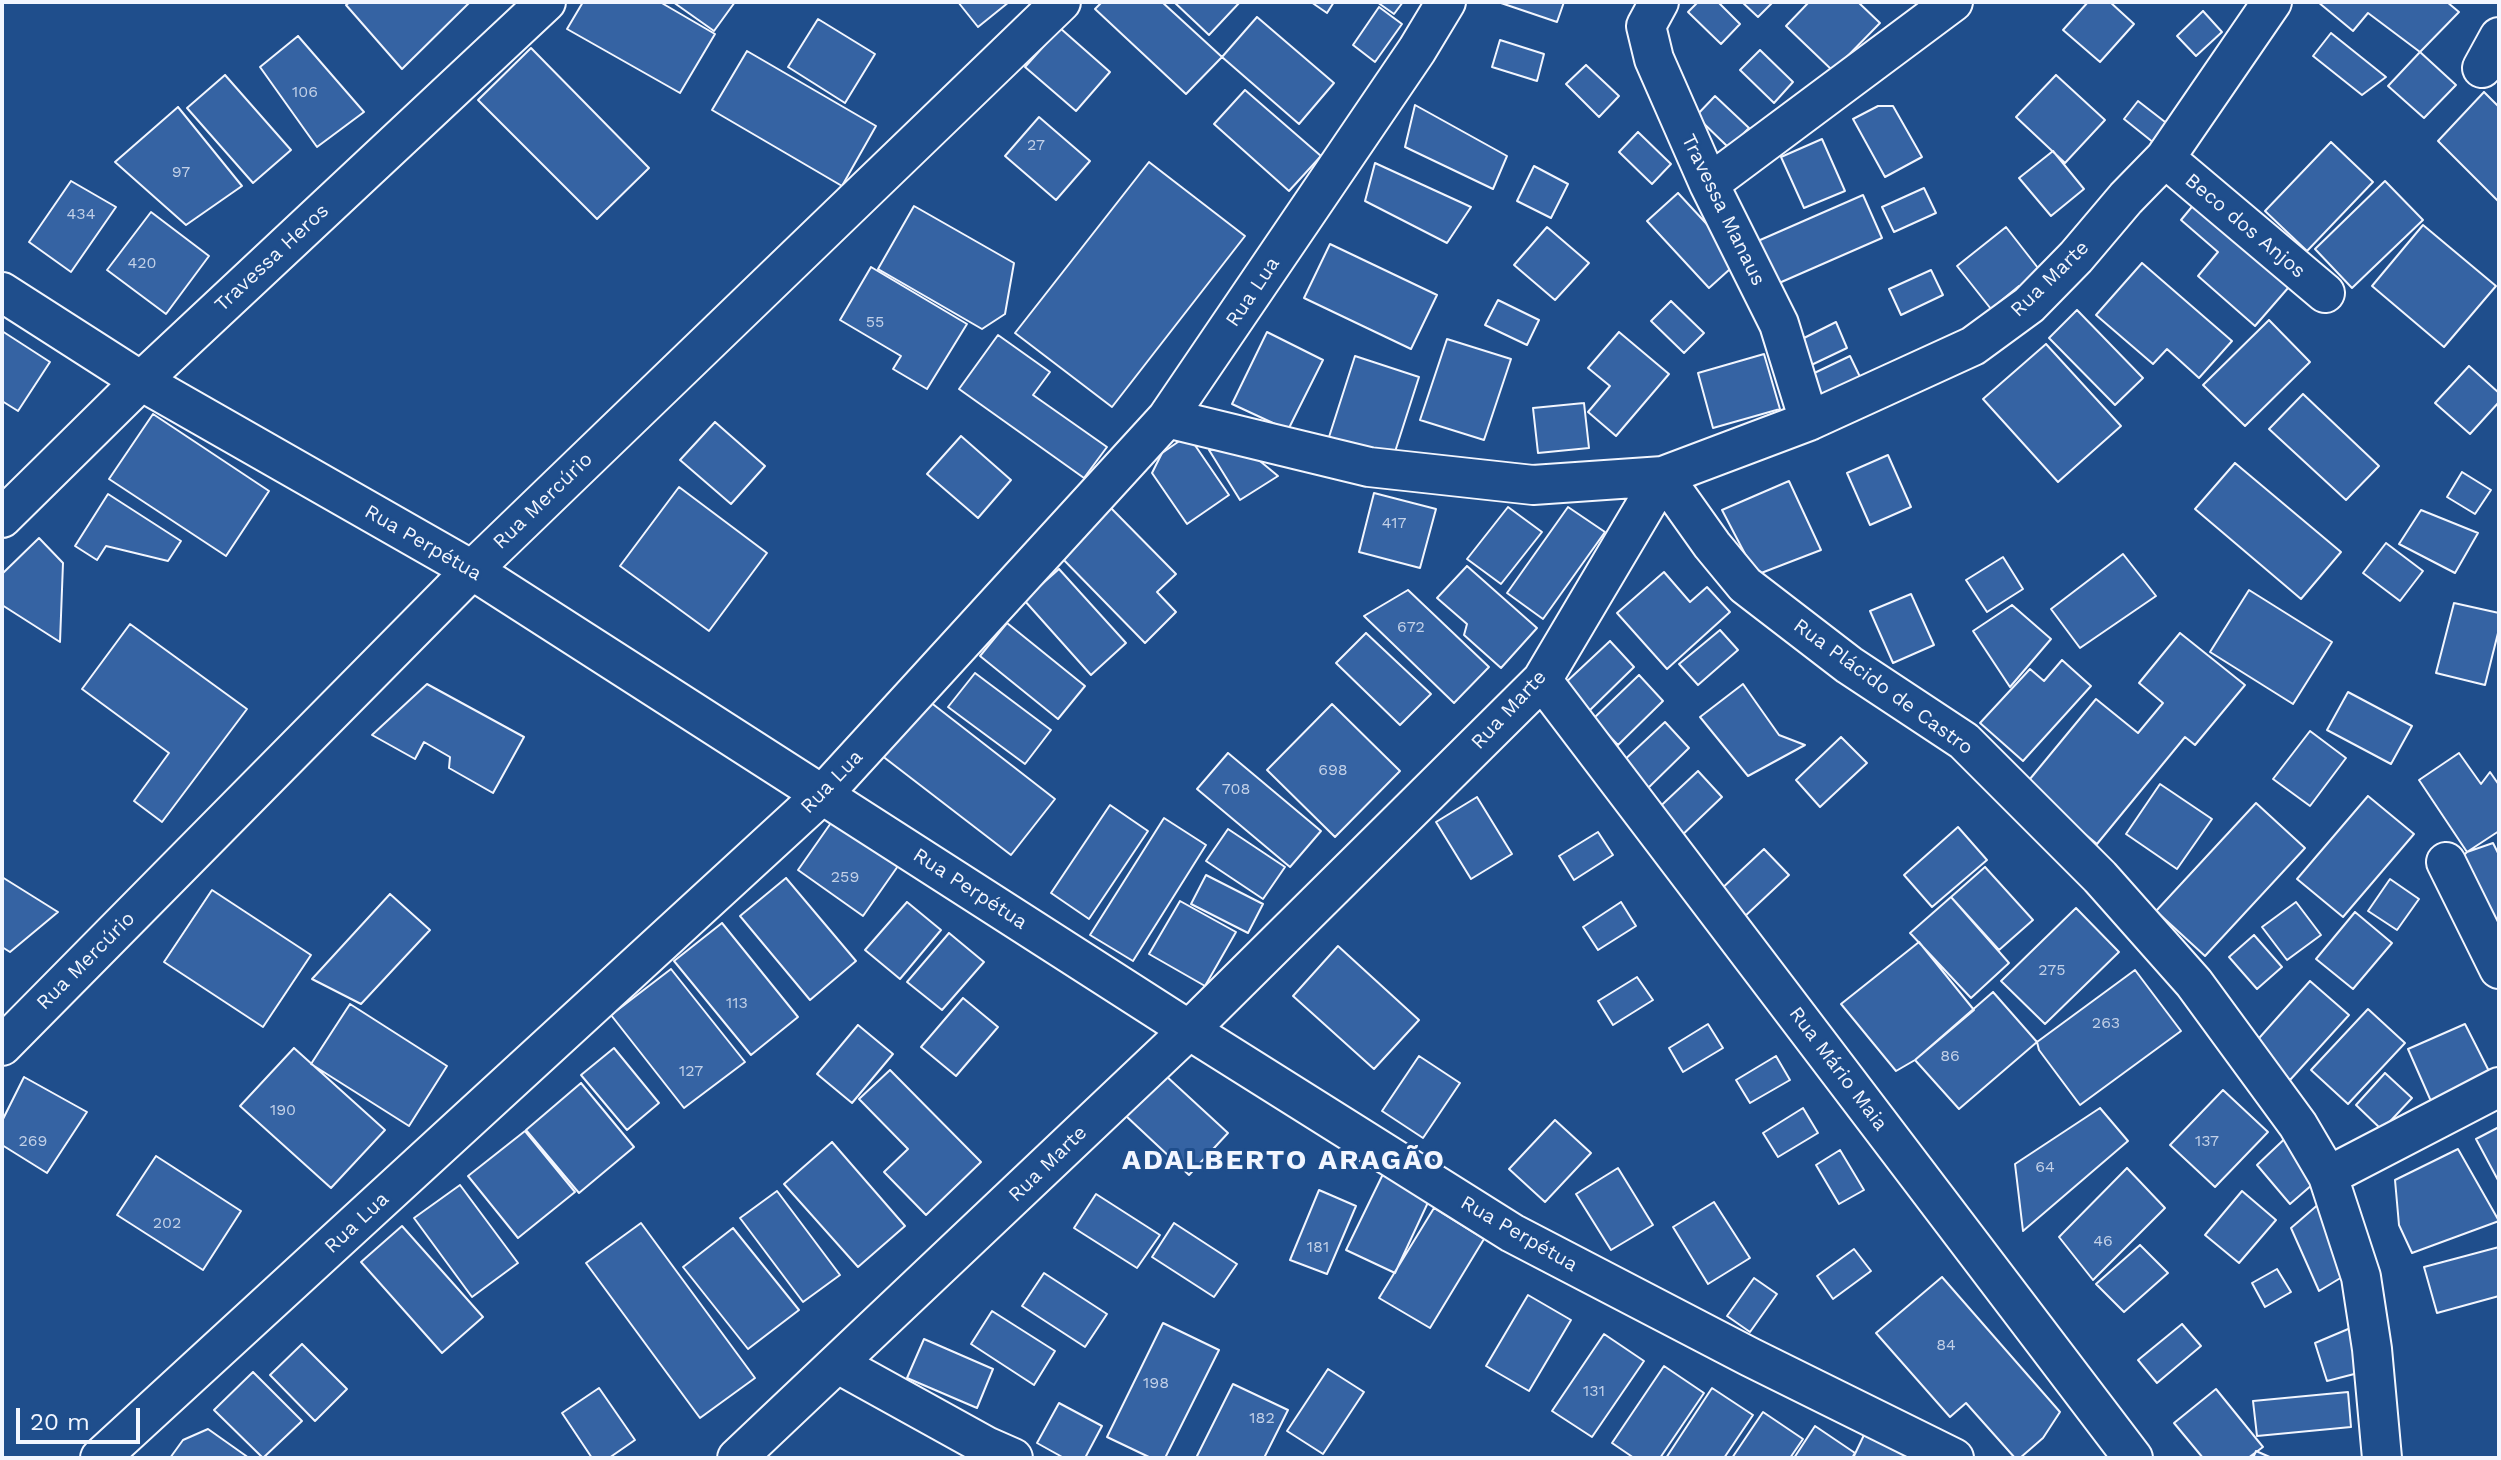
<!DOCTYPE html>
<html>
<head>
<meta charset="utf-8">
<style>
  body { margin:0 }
  #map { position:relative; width:2501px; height:1460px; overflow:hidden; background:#1f4e8c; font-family:"Work Sans",sans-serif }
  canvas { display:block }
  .frame { position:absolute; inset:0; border:4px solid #f2f6ff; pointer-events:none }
  .scale { position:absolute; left:16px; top:1408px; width:124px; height:36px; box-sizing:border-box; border:4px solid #f2f6ff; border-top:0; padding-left:10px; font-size:24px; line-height:28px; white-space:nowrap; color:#f2f6ff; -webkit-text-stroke:6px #1f4e8c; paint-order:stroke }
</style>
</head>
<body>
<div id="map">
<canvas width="2501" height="1460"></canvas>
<div class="frame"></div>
<div class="scale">20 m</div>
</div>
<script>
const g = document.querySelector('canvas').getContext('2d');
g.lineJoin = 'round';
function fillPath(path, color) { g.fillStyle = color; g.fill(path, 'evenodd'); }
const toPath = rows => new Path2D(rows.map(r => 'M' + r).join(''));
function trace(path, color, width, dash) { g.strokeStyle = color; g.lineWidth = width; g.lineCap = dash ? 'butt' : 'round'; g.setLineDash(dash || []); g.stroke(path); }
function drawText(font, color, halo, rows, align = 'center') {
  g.font = font + ' "Work Sans",sans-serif'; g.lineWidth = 6; g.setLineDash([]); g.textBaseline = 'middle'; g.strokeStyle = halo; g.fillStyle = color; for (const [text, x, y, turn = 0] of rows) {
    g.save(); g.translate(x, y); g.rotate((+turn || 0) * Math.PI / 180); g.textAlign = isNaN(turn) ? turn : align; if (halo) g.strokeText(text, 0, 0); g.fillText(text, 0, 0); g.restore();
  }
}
const building = toPath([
  [350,2,470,2,402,69,346,5,350,2],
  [583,2,660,2,715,34,680,93,567,29,583,2],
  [673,2,735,2,714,31,673,2],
  [958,2,1009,2,978,27,958,2],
  [1102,2,1162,2,1222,57,1186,94,1095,9,1102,2],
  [1174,2,1240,2,1209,35,1174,2],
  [1311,2,1334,2,1327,13,1311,2],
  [1377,2,1403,2,1394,14,1377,2],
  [1498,2,1564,2,1557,22,1498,2],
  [1698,2,1718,2,1740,24,1721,44,1688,12,1698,2],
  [1742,2,1773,2,1758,17,1742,2],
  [1809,2,1858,2,1880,23,1833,71,1786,26,1809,2],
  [2088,2,2110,2,2134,24,2100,62,2063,30,2088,2],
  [2318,2,2447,2,2459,12,2420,52,2368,13,2353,31,2318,2],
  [1379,7,1402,24,1375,62,1353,45,1379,7],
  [2203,11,2222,32,2196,56,2177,36,2203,11],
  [1257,17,1334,83,1299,124,1222,57,1257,17],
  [818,19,875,54,845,103,788,67,818,19],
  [1060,28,1110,72,1076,111,1025,67,1060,28],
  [2331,33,2386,77,2362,95,2313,56,2331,33],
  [298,36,364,112,317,147,260,67,298,36],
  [1500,40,1544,54,1537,81,1492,67,1500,40],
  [531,48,649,168,597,219,478,100,531,48],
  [1760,50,1793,82,1774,103,1740,70,1760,50],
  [747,51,876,126,842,186,712,110,747,51],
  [2420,52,2456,85,2424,118,2388,86,2420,52],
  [1586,65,1619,96,1599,117,1566,84,1586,65],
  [225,75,291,150,253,183,187,108,225,75],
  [2056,75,2105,120,2065,163,2016,117,2056,75],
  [1245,90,1321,156,1289,191,1214,124,1245,90],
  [2484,92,2499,107,2499,202,2438,141,2484,92],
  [1715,96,1749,128,1729,148,1696,116,1715,96],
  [2138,101,2178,132,2164,151,2124,119,2138,101],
  [1415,105,1507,156,1493,189,1405,147,1415,105],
  [1878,106,1893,106,1922,157,1885,177,1853,119,1878,106],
  [178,107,242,186,186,225,115,162,178,107],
  [1039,117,1090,161,1056,200,1005,156,1039,117],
  [1638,132,1671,164,1652,184,1619,152,1638,132],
  [1822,139,1845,191,1804,208,1781,157,1822,139],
  [2331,142,2373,182,2307,251,2265,211,2331,142],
  [2053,151,2084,189,2051,216,2019,178,2053,151],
  [1149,162,1245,236,1112,407,1015,333,1149,162],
  [1375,163,1471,207,1447,243,1365,201,1375,163],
  [1534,166,1568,184,1551,218,1517,201,1534,166],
  [71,181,116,207,71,272,29,242,71,181],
  [2385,181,2423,220,2352,288,2315,249,2385,181],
  [1924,188,1936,213,1894,232,1882,207,1924,188],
  [1678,193,1740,260,1709,288,1647,221,1678,193],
  [1863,195,1882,238,1770,287,1751,244,1863,195],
  [2200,197,2295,280,2255,326,2198,276,2218,252,2181,220,2200,197],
  [914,206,1014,263,1005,314,982,329,878,269,914,206],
  [151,212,209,256,166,314,107,270,151,212],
  [2423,225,2496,286,2444,347,2372,286,2423,225],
  [1547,227,1589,263,1555,300,1514,265,1547,227],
  [2006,227,2045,277,2025,293,2019,286,1991,309,1957,266,2006,227],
  [1330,244,1437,295,1411,349,1304,298,1330,244],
  [2142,263,2232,341,2199,378,2167,349,2153,364,2096,315,2142,263],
  [871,267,967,324,927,389,893,369,901,356,840,320,871,267],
  [1931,270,1943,295,1901,315,1889,289,1931,270],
  [1498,300,1539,320,1527,345,1485,325,1498,300],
  [1671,301,1704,333,1684,353,1651,321,1671,301],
  [2077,310,2143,378,2115,405,2049,338,2077,310],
  [2269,320,2310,362,2245,426,2203,385,2269,320],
  [1836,322,1847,348,1805,368,1794,343,1836,322],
  [2,331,50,362,18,411,2,401,2,331],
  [1267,332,1323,360,1288,430,1232,404,1267,332],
  [1619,332,1669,374,1616,436,1588,412,1610,386,1588,368,1619,332],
  [998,335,1050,372,1033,395,1107,447,1084,478,959,389,998,335],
  [1447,339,1511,359,1484,440,1420,420,1447,339],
  [2046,344,2121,426,2058,482,1983,399,2046,344],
  [1764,354,1780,409,1713,428,1698,373,1764,354],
  [1355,356,1419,377,1393,458,1329,437,1355,356],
  [1850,356,1862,381,1820,401,1808,376,1850,356],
  [2469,366,2499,393,2499,402,2470,434,2435,403,2469,366],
  [2303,394,2379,466,2346,500,2269,429,2303,394],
  [1584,403,1589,448,1538,453,1533,408,1584,403],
  [153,414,269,491,226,556,109,479,153,414],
  [715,422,765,466,731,504,680,460,715,422],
  [1188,435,1229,495,1187,524,1152,473,1162,453,1188,435],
  [961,436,1011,480,978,518,927,474,961,436],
  [1243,447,1278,476,1240,500,1209,450,1243,447],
  [1888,455,1911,507,1870,525,1847,473,1888,455],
  [2235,463,2341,552,2301,599,2195,509,2235,463],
  [2462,472,2491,490,2475,514,2447,497,2462,472],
  [1789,481,1821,550,1756,575,1722,510,1789,481],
  [679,487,767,553,709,631,620,566,679,487],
  [1374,493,1436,509,1420,568,1359,552,1374,493],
  [108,494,181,541,168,561,106,546,97,560,75,546,108,494],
  [1106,503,1176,574,1157,592,1176,612,1145,643,1056,552,1106,503],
  [1508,507,1542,532,1501,584,1467,559,1508,507],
  [1568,507,1605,532,1543,619,1507,593,1568,507],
  [2421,510,2478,533,2455,573,2399,544,2421,510],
  [39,538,63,563,60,642,2,605,2,574,39,538],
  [2386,543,2423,571,2400,601,2363,573,2386,543],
  [2123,554,2156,596,2080,648,2051,609,2123,554],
  [2003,557,2023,589,1987,612,1966,580,2003,557],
  [1467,566,1537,628,1501,668,1464,635,1467,624,1437,598,1467,566],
  [1059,569,1126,643,1091,675,1024,600,1059,569],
  [1664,572,1690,602,1707,587,1730,612,1667,669,1617,613,1664,572],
  [1408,590,1489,667,1454,703,1364,616,1408,590],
  [2249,590,2332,642,2293,704,2210,652,2249,590],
  [1911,594,1934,645,1893,663,1870,611,1911,594],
  [2454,603,2499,613,2499,629,2485,685,2436,673,2454,603],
  [2012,605,2051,639,2010,687,1973,631,2012,605],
  [1007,623,1085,686,1058,719,980,656,1007,623],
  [130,624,247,709,162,822,134,801,169,753,82,689,130,624],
  [1720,630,1738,650,1698,685,1679,664,1720,630],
  [1366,633,1431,694,1400,725,1336,663,1366,633],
  [2180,633,2245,685,2195,745,2185,737,2097,844,2025,785,2096,699,2138,733,2163,703,2139,683,2180,633],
  [1610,641,1634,667,1589,711,1563,685,1610,641],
  [2062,660,2091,686,2023,761,1980,723,2030,669,2044,681,2062,660],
  [975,673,1051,730,1025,764,948,707,975,673],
  [1639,675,1663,701,1618,745,1593,719,1639,675],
  [427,684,524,737,493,793,449,768,450,757,424,742,415,759,372,735,427,684],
  [1743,684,1779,735,1805,745,1748,776,1700,717,1743,684],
  [2348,692,2412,726,2391,764,2327,730,2348,692],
  [925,698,1055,799,1011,855,881,755,925,698],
  [1332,704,1400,771,1335,837,1267,770,1332,704],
  [1665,722,1689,748,1644,792,1619,765,1665,722],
  [2310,731,2346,758,2310,806,2273,779,2310,731],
  [1841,737,1867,763,1820,807,1796,780,1841,737],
  [1228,753,1321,831,1290,867,1197,789,1228,753],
  [2459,753,2481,784,2490,772,2499,785,2499,831,2467,852,2419,780,2459,753],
  [1698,771,1722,797,1677,840,1651,815,1698,771],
  [2160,784,2212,819,2177,869,2126,834,2160,784],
  [2368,796,2414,834,2343,917,2297,879,2368,796],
  [1477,797,1512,854,1471,879,1436,822,1477,797],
  [2256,803,2305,848,2205,956,2156,911,2256,803],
  [1110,805,1148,831,1089,919,1051,893,1110,805],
  [1164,818,1206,845,1133,961,1090,935,1164,818],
  [833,820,898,866,863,916,798,870,833,820],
  [1958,827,1987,860,1932,907,1904,875,1958,827],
  [1228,829,1285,867,1263,899,1206,861,1228,829],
  [1598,832,1613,855,1574,880,1559,856,1598,832],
  [2493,843,2499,855,2499,919,2489,924,2456,863,2467,852,2493,843],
  [1764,849,1789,875,1743,918,1718,892,1764,849],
  [1985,867,2033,920,1999,950,1951,897,1985,867],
  [1206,875,1263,904,1248,933,1191,904,1206,875],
  [2,877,58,912,10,952,2,947,2,877],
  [786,878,856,961,810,1000,740,916,786,878],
  [2390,879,2419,899,2397,930,2368,911,2390,879],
  [212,890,311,955,263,1027,164,962,212,890],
  [390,894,430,930,361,1004,312,979,390,894],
  [1951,897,2009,963,1971,998,1910,933,1951,897],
  [1180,901,1236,932,1205,986,1149,954,1180,901],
  [907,902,941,930,900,979,865,950,907,902],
  [1621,902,1636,926,1598,950,1583,927,1621,902],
  [2296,902,2321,935,2287,960,2262,927,2296,902],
  [2076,908,2119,952,2045,1024,2001,981,2076,908],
  [2355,912,2392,943,2353,989,2316,959,2355,912],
  [722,923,798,1017,751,1055,674,961,722,923],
  [949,933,984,962,942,1010,907,982,949,933],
  [2254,935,2282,967,2257,989,2229,957,2254,935],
  [1919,942,1974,1010,1915,1060,1896,1071,1841,1004,1919,942],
  [1338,946,1419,1020,1374,1069,1293,996,1338,946],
  [671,969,745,1062,684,1108,611,1015,671,969],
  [2135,970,2181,1031,2080,1105,2039,1050,2037,1042,2135,970],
  [1637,977,1653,1000,1613,1025,1598,1001,1637,977],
  [2310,981,2349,1015,2290,1080,2252,1046,2310,981],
  [1993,992,2037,1042,1959,1109,1915,1060,1993,992],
  [963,998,998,1027,956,1076,921,1047,963,998],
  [350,1004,447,1066,409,1126,311,1064,350,1004],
  [2368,1009,2405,1043,2348,1104,2311,1070,2368,1009],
  [1708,1024,1723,1048,1683,1072,1669,1048,1708,1024],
  [2465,1024,2493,1079,2434,1108,2408,1049,2465,1024],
  [858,1025,893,1054,852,1103,817,1074,858,1025],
  [294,1048,385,1130,331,1188,240,1106,294,1048],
  [614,1048,659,1103,627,1130,581,1075,614,1048],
  [1419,1056,1460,1083,1423,1138,1382,1111,1419,1056],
  [1776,1056,1790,1080,1750,1103,1736,1080,1776,1056],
  [890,1070,981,1162,926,1215,884,1172,908,1149,859,1099,890,1070],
  [2385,1073,2412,1098,2382,1130,2356,1105,2385,1073],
  [1165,1075,1228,1133,1189,1175,1126,1116,1165,1075],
  [24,1077,87,1112,47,1173,2,1145,2,1121,24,1077],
  [581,1083,634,1147,579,1193,526,1130,581,1083],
  [2223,1090,2268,1132,2215,1187,2170,1145,2223,1090],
  [1803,1108,1818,1133,1778,1157,1763,1133,1803,1108],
  [2100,1108,2128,1141,2023,1231,2015,1164,2100,1108],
  [1555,1120,1591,1153,1545,1202,1509,1169,1555,1120],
  [2499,1127,2499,1182,2476,1139,2499,1127],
  [2294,1130,2321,1177,2290,1204,2257,1165,2294,1130],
  [525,1131,575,1192,518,1238,468,1176,525,1131],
  [832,1142,905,1226,858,1267,784,1184,832,1142],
  [2458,1149,2499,1221,2412,1253,2399,1225,2395,1180,2458,1149],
  [1840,1150,1864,1190,1839,1204,1816,1165,1840,1150],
  [156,1156,241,1211,203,1270,117,1215,156,1156],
  [1618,1168,1653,1225,1611,1250,1576,1194,1618,1168],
  [2127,1168,2165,1208,2093,1280,2059,1237,2127,1168],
  [1383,1174,1431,1196,1395,1273,1346,1250,1383,1174],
  [460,1185,518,1263,472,1297,414,1218,460,1185],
  [1319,1190,1356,1206,1327,1274,1290,1260,1319,1190],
  [777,1191,840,1275,803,1302,740,1218,777,1191],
  [2242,1191,2276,1220,2239,1263,2205,1235,2242,1191],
  [1096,1194,1160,1235,1137,1268,1074,1228,1096,1194],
  [2328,1196,2352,1271,2319,1291,2291,1228,2328,1196],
  [1714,1202,1750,1258,1708,1284,1673,1227,1714,1202],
  [1434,1208,1484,1239,1430,1328,1379,1298,1434,1208],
  [641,1223,755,1378,700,1418,586,1263,641,1223],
  [1174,1223,1237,1264,1214,1297,1152,1257,1174,1223],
  [402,1226,483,1317,442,1353,361,1262,402,1226],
  [733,1228,799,1310,748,1349,683,1267,733,1228],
  [2140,1245,2168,1273,2124,1312,2096,1284,2140,1245],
  [2499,1247,2499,1296,2437,1313,2424,1267,2499,1247],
  [1854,1249,1871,1271,1833,1299,1817,1276,1854,1249],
  [2277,1269,2291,1292,2265,1307,2252,1283,2277,1269],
  [1044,1273,1107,1314,1085,1347,1022,1306,1044,1273],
  [1942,1277,2060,1412,2043,1438,2020,1458,2015,1458,1966,1403,1950,1417,1876,1333,1942,1277],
  [1754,1278,1777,1294,1750,1332,1727,1316,1754,1278],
  [1528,1295,1571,1320,1529,1391,1486,1366,1528,1295],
  [992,1311,1055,1351,1034,1385,971,1344,992,1311],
  [1163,1323,1219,1350,1165,1458,1151,1458,1107,1437,1163,1323],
  [2182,1324,2201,1346,2157,1383,2138,1360,2182,1324],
  [2360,1324,2366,1371,2327,1381,2315,1343,2360,1324],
  [1604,1334,1644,1361,1592,1437,1552,1411,1604,1334],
  [924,1339,993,1369,977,1408,907,1378,924,1339],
  [302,1344,347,1389,315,1421,270,1375,302,1344],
  [1664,1366,1704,1393,1660,1458,1634,1458,1612,1443,1664,1366],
  [1328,1369,1364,1392,1323,1454,1287,1431,1328,1369],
  [253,1372,302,1421,263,1458,214,1410,253,1372],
  [1233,1384,1288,1410,1264,1458,1196,1458,1233,1384],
  [599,1388,635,1440,609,1458,592,1458,562,1413,599,1388],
  [1712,1388,1753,1415,1724,1458,1666,1458,1712,1388],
  [2216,1389,2263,1447,2248,1458,2203,1458,2174,1423,2216,1389],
  [2348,1392,2351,1427,2257,1436,2253,1401,2348,1392],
  [1059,1403,1102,1426,1085,1458,1064,1458,1037,1443,1059,1403],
  [1763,1412,1803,1439,1790,1458,1732,1458,1763,1412],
  [1815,1426,1855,1453,1852,1458,1794,1458,1815,1426],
  [208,1429,249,1458,170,1458,183,1440,208,1429],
  [1864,1435,1911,1454,1909,1458,1853,1458,1864,1435],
  [2256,1451,2272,1458,2253,1458,2256,1451]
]);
fillPath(building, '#3563a3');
trace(building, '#f2f6ff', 2);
const minor = toPath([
  [1659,2,1646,26,1654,59,1709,184,1779,324,1809,421],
  [2482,68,2499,37],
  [2165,158,2325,293],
  [1709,184,1953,2],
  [2,292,141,381,472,570,1189,1030,1512,1233,1750,1357,1954,1458],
  [1167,418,1369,467,1533,485,1663,476,1809,421,1973,346,2029,305,2076,257,2126,198,2165,158,2272,2],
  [1663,476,1712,545,1745,585,1849,665,1964,741,2100,877,2194,983,2298,1125,2328,1176,2361,1277,2372,1349,2382,1458],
  [2,518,141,381,546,2],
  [1542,680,2133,1458],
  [2446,862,2499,969],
  [2,1046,472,570,1061,2],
  [2328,1176,2499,1087],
  [838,1364,988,1447,1013,1458],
  [100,1458,823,794,1167,418,1417,50,1446,2],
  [737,1458,1189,1030,1542,680,1663,476]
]);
trace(minor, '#f2f6ff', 42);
trace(minor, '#1f4e8c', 38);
drawText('16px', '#c3d1e8', null, [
  ["106",305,92],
  ["27",1036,145],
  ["97",181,172],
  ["434",81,214],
  ["420",142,263],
  ["55",875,322],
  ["417",1394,523],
  ["672",1411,627],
  ["698",1333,770],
  ["708",1236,789],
  ["259",845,877],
  ["275",2052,970],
  ["113",737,1003],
  ["263",2106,1023],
  ["86",1950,1056],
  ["127",691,1071],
  ["190",283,1110],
  ["269",33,1141],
  ["137",2207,1141],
  ["64",2045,1167],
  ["202",167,1223],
  ["46",2103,1241],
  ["181",1318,1247],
  ["84",1946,1345],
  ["198",1156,1383],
  ["131",1594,1391],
  ["182",1262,1418]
]);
drawText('20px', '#f2f6ff', '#1f4e8c', [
  ["Travessa Manaus",1723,210,64],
  ["Beco dos Anjos",2245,226,40],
  ["Travessa Heros",272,258,-43],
  ["Rua Marte",2050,279,-44],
  ["Rua Lua",1253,292,-56],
  ["Rua Mercúrio",543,501,-44],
  ["Rua Perpétua",423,543,30],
  ["Rua Plácido de Castro",1883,687,36],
  ["Rua Marte",1509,710,-47],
  ["Rua Lua",832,782,-46],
  ["Rua Perpétua",970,889,33],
  ["Rua Mercúrio",86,961,-45],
  ["Rua Mário Maia",1838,1069,53],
  ["Rua Marte",1048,1164,-44],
  ["Rua Lua",357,1223,-43],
  ["Rua Perpétua",1519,1234,30]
]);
g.letterSpacing = '2px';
drawText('bold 28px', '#f2f6ff', '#1f4e8c', [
  ["ADALBERTO ARAGÃO",1284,1161]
]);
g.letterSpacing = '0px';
</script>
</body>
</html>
